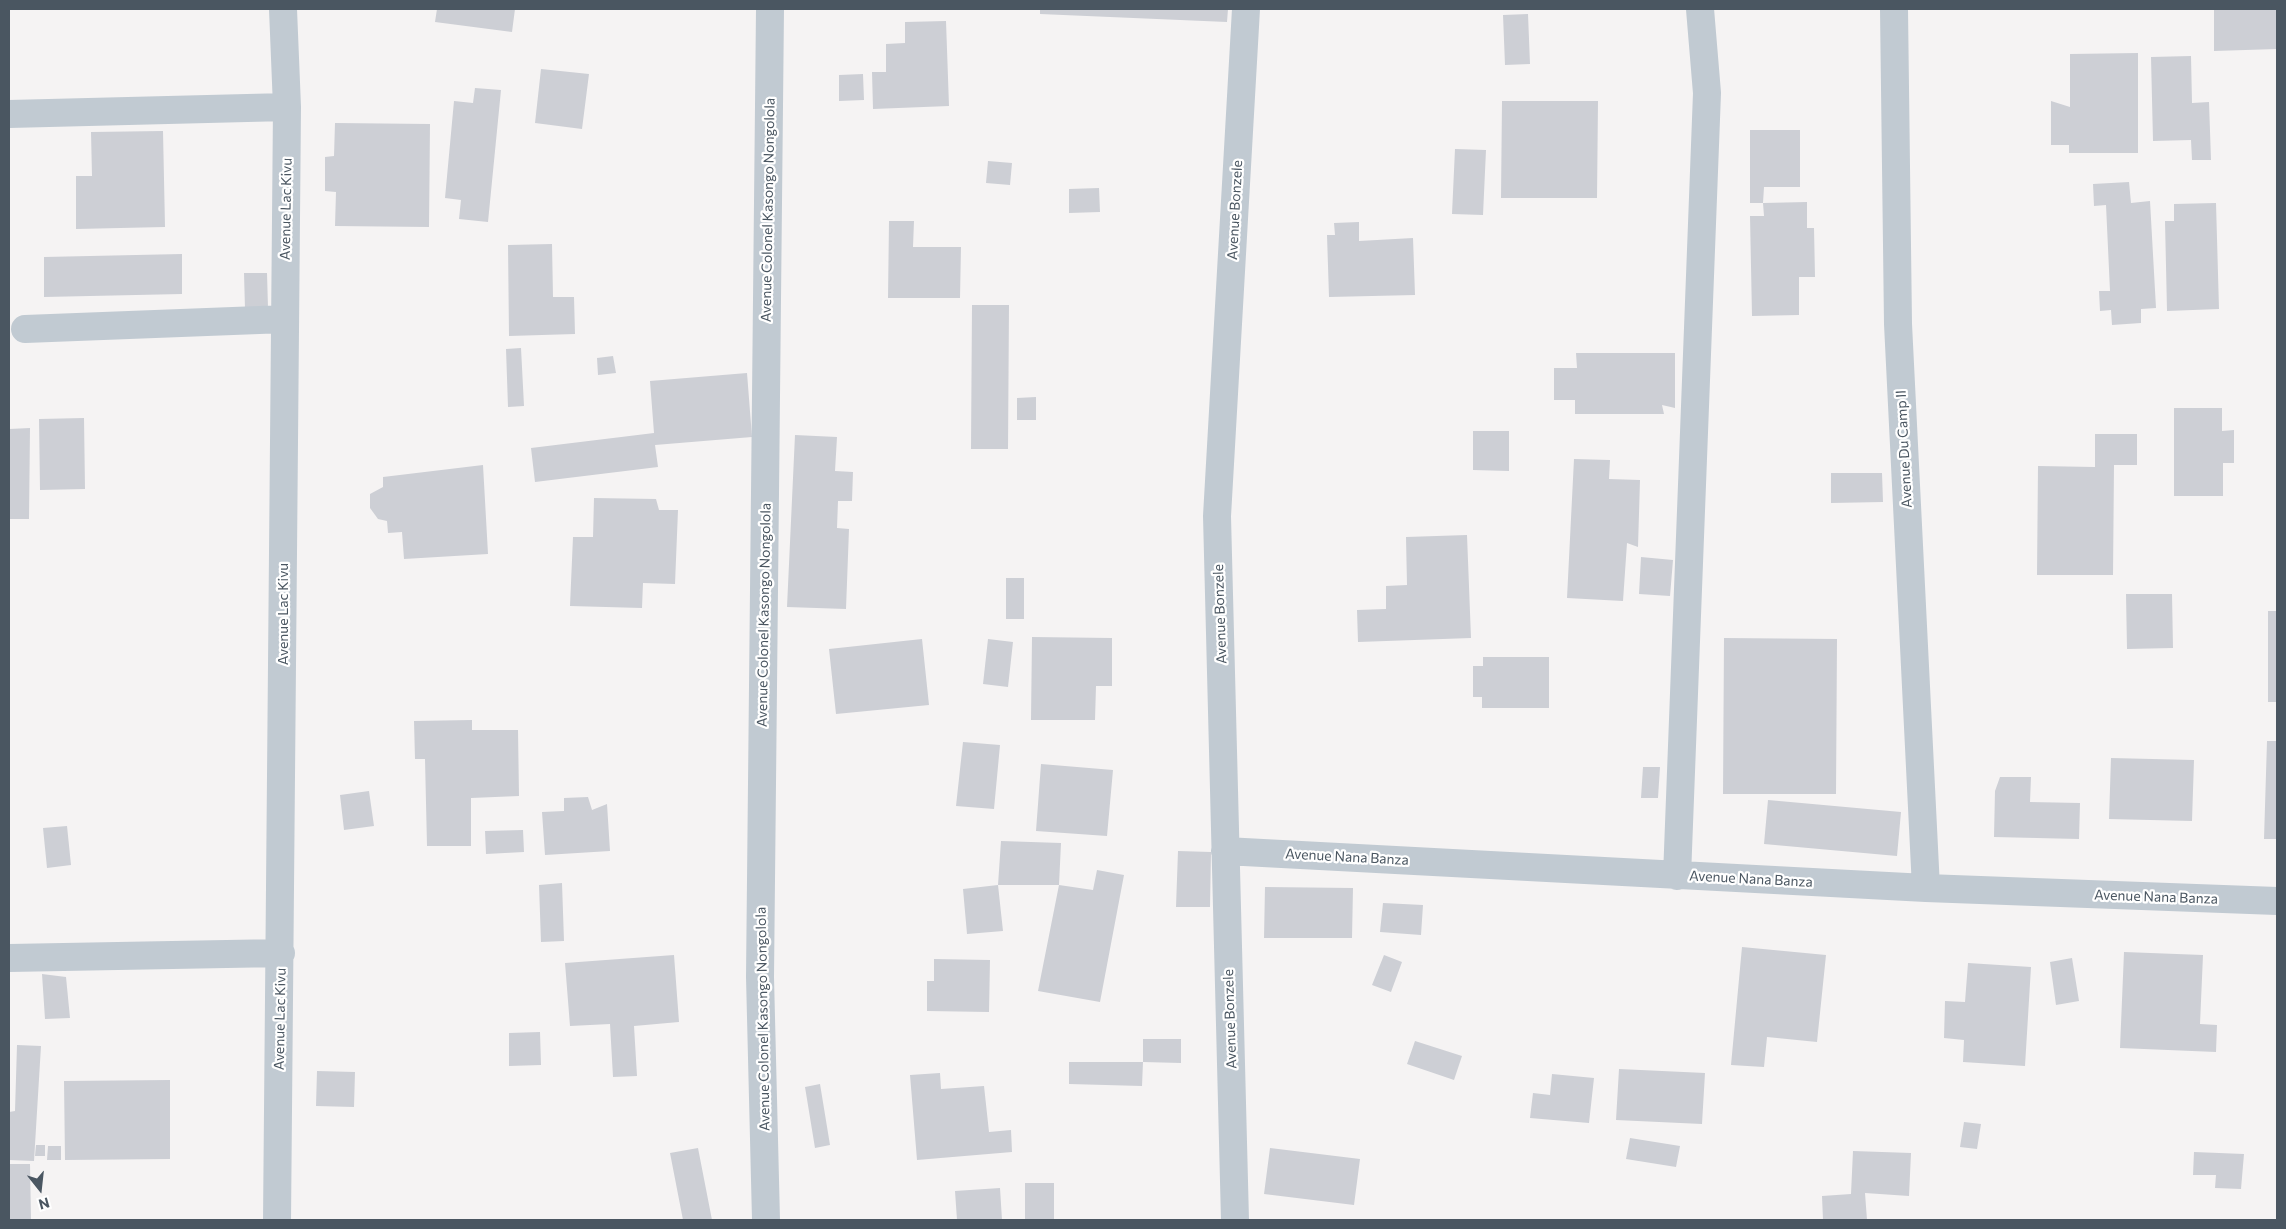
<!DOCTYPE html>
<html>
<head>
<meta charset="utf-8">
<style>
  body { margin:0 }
  #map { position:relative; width:2286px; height:1229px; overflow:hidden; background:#f5f3f3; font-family:Commissioner,sans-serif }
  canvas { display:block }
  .frame { position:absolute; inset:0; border:10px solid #4a5661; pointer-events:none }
  .north { position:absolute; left:15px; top:1164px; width:50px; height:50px; -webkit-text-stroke:4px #fff; paint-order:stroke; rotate:164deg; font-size:14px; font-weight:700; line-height:20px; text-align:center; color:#4a5661 }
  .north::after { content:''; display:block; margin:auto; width:18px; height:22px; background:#4a5661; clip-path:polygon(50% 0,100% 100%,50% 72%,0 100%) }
</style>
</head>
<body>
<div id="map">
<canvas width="2286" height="1229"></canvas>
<div class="frame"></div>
<div class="north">N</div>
</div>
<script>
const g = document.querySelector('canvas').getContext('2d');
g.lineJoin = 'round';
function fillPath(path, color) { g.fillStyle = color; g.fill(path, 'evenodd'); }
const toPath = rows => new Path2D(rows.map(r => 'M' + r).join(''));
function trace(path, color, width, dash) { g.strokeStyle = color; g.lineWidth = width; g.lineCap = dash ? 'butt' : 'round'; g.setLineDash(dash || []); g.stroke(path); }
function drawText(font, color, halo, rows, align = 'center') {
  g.font = font + ' Commissioner,sans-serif'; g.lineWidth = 4.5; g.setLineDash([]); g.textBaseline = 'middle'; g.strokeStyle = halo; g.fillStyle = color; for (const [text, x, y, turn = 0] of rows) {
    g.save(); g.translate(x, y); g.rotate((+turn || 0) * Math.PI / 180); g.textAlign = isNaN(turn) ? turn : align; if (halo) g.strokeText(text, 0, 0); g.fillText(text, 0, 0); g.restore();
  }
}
fillPath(toPath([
  [437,9,515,9,512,32,435,22],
  [1040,9,1228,9,1227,22,1040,14],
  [2214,9,2277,9,2277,49,2214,51],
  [1528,14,1530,64,1505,65,1503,15],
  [946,21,949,106,873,109,872,72,886,72,886,44,905,43,905,22],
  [2138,53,2138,153,2069,153,2069,145,2051,145,2051,101,2070,107,2070,54],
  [2191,56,2192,103,2209,102,2211,160,2192,160,2191,140,2153,141,2151,57],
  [541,69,589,74,582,129,535,123],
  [863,74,864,100,839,101,839,75],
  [475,88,501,90,488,222,459,219,461,200,445,198,454,101,473,103],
  [1502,101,1598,101,1597,198,1501,198],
  [335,123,430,124,429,227,335,226,336,192,325,191,325,157,334,156],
  [1750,130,1800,130,1800,187,1764,187,1763,203,1750,203],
  [163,131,165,227,76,229,76,176,92,176,91,132],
  [1455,149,1486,150,1483,215,1452,214],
  [988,161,1012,163,1010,185,986,183],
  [2129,182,2131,203,2150,201,2156,308,2141,309,2141,323,2112,325,2111,310,2100,311,2099,291,2110,291,2106,205,2094,206,2093,184],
  [1099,188,1100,212,1069,213,1069,189],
  [1807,202,1807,228,1814,228,1815,277,1799,277,1799,315,1752,316,1750,216,1764,216,1763,203],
  [2216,203,2219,309,2167,311,2165,221,2174,221,2174,204],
  [889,221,914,221,913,247,961,247,960,298,888,298],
  [1359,222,1359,241,1413,238,1415,295,1329,297,1327,235,1335,235,1334,223],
  [552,244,553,297,574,297,575,334,509,336,508,245],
  [182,254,182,294,44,297,44,257],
  [244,273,267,273,268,308,245,309],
  [972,305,1009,305,1008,449,971,449],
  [521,348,524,406,508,407,506,349],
  [1576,353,1675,353,1675,408,1662,405,1664,414,1575,414,1575,400,1554,400,1554,368,1577,368],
  [613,356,616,373,598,375,597,358],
  [747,373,752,437,655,445,658,467,535,482,531,448,654,433,650,381],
  [1036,397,1036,420,1017,420,1017,398],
  [2174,408,2222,408,2222,431,2234,430,2234,463,2223,463,2223,496,2174,496],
  [84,418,85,489,40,490,39,419],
  [30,428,29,519,9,519,9,429],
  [1473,431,1509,431,1509,471,1473,470],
  [2095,434,2137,434,2137,465,2114,465,2113,575,2037,575,2038,466,2095,467],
  [795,435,837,437,835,471,853,472,852,501,838,501,837,528,849,529,846,609,787,607],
  [1574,459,1610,460,1609,479,1640,480,1638,547,1627,543,1623,601,1567,598],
  [483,465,488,554,404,559,402,532,388,533,387,521,378,519,370,508,370,494,383,487,383,477],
  [1831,473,1882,473,1883,502,1831,503],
  [594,498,656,499,659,510,678,510,675,584,643,583,642,608,570,606,573,537,593,537],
  [1467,535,1471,638,1358,642,1357,610,1386,609,1386,586,1407,585,1406,537],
  [1641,557,1673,560,1670,596,1639,594],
  [1006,578,1024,578,1024,619,1006,619],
  [2126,594,2172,594,2173,648,2127,649],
  [2268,611,2277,611,2277,702,2268,702],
  [1032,637,1112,638,1112,686,1096,686,1095,720,1031,720],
  [1724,638,1837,639,1836,794,1723,794],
  [922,639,929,705,836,714,829,649],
  [988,639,1013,642,1008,687,983,684],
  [1483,657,1549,657,1549,708,1482,708,1482,697,1473,697,1473,666,1483,666],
  [472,720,472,730,518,730,519,796,471,798,471,846,427,846,425,759,415,759,414,721],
  [2267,741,2277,741,2277,839,2264,839],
  [963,742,1000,745,994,809,956,806],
  [2111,758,2194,760,2192,821,2109,819],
  [1041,764,1113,770,1107,836,1036,831],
  [1643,767,1660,767,1658,798,1641,798],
  [2000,777,2031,777,2030,802,2080,803,2079,839,1994,837,1995,791],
  [369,791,374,826,344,830,340,795],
  [588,797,592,810,607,804,610,851,545,855,542,812,564,811,564,798],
  [1768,800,1901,812,1897,856,1764,844],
  [67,826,71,865,47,868,43,828],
  [523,830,524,852,486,854,485,831],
  [1001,841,1061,843,1059,885,998,885],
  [1178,851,1211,852,1210,907,1176,907],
  [1097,870,1124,875,1100,1002,1038,991,1059,885,1093,890],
  [562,883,564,941,541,942,539,885],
  [998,885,1003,931,967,934,963,889],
  [1265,887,1353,888,1352,938,1264,938],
  [1383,903,1423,905,1421,935,1380,932],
  [1742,947,1826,955,1817,1042,1767,1037,1764,1067,1731,1065],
  [2124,952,2203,955,2200,1024,2217,1025,2216,1052,2120,1048],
  [674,955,679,1022,634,1026,637,1076,613,1077,610,1024,570,1026,565,963],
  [1384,955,1402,962,1391,992,1372,985],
  [2072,958,2079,1001,2056,1005,2050,962],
  [934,959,990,960,989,1012,927,1011,927,981,934,981],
  [1968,963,2031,967,2025,1066,1963,1062,1964,1040,1944,1038,1945,1001,1965,1002],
  [42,974,66,977,70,1018,45,1019],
  [540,1032,541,1065,509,1066,509,1033],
  [1143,1039,1181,1039,1181,1063,1143,1062],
  [1415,1041,1462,1056,1454,1080,1407,1064],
  [17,1045,41,1046,34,1161,9,1160,9,1112,15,1111],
  [1069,1062,1143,1062,1142,1086,1069,1084],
  [1619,1069,1705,1073,1702,1124,1616,1120],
  [317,1071,355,1072,354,1107,316,1106],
  [940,1073,941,1089,984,1086,989,1132,1011,1130,1012,1152,917,1160,910,1075],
  [1552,1074,1594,1078,1589,1123,1530,1118,1533,1093,1550,1095],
  [170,1080,170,1159,65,1160,64,1081],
  [820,1084,830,1145,815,1148,805,1087],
  [1964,1122,1981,1124,1977,1149,1960,1147],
  [1630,1138,1680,1146,1676,1167,1626,1159],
  [36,1145,45,1145,45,1156,35,1156],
  [48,1146,61,1146,61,1160,47,1160],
  [698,1148,712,1220,683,1220,670,1153],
  [1270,1148,1360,1159,1354,1205,1264,1194],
  [1853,1151,1911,1153,1909,1196,1865,1193,1867,1220,1823,1220,1822,1196,1851,1194],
  [2194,1152,2244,1154,2241,1189,2215,1188,2216,1175,2193,1175],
  [9,1164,30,1164,31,1220,9,1220],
  [1025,1183,1054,1183,1054,1220,1025,1220],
  [1000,1188,1002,1220,957,1220,955,1191]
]), '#cdcfd5');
trace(toPath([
  [1894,9,1898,324,1926,888],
  [9,114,287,107],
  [25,329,285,319],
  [1225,851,1926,888,2277,901],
  [1677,876,1707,93,1700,9],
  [9,958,281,953],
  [277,1220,287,107,283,9],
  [766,1220,760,977,770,9],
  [1235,1220,1217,516,1246,9]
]), '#c1cad2', 28);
drawText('14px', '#4a5661', '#fff', [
  ["Avenue Lac Kivu",286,209,-89],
  ["Avenue Colonel Kasongo Nongolola",768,210,-89],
  ["Avenue Bonzele",1235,210,-87],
  ["Avenue Du Camp II",1904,449,-93],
  ["Avenue Lac Kivu",283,614,-90],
  ["Avenue Bonzele",1220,614,-92],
  ["Avenue Colonel Kasongo Nongolola",764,615,-89],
  ["Avenue Nana Banza",1347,857,3],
  ["Avenue Nana Banza",1751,879,3],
  ["Avenue Nana Banza",2156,897,2],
  ["Avenue Lac Kivu",280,1019,-89],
  ["Avenue Colonel Kasongo Nongolola",763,1019,-91],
  ["Avenue Bonzele",1230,1019,-92]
]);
</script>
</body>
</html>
